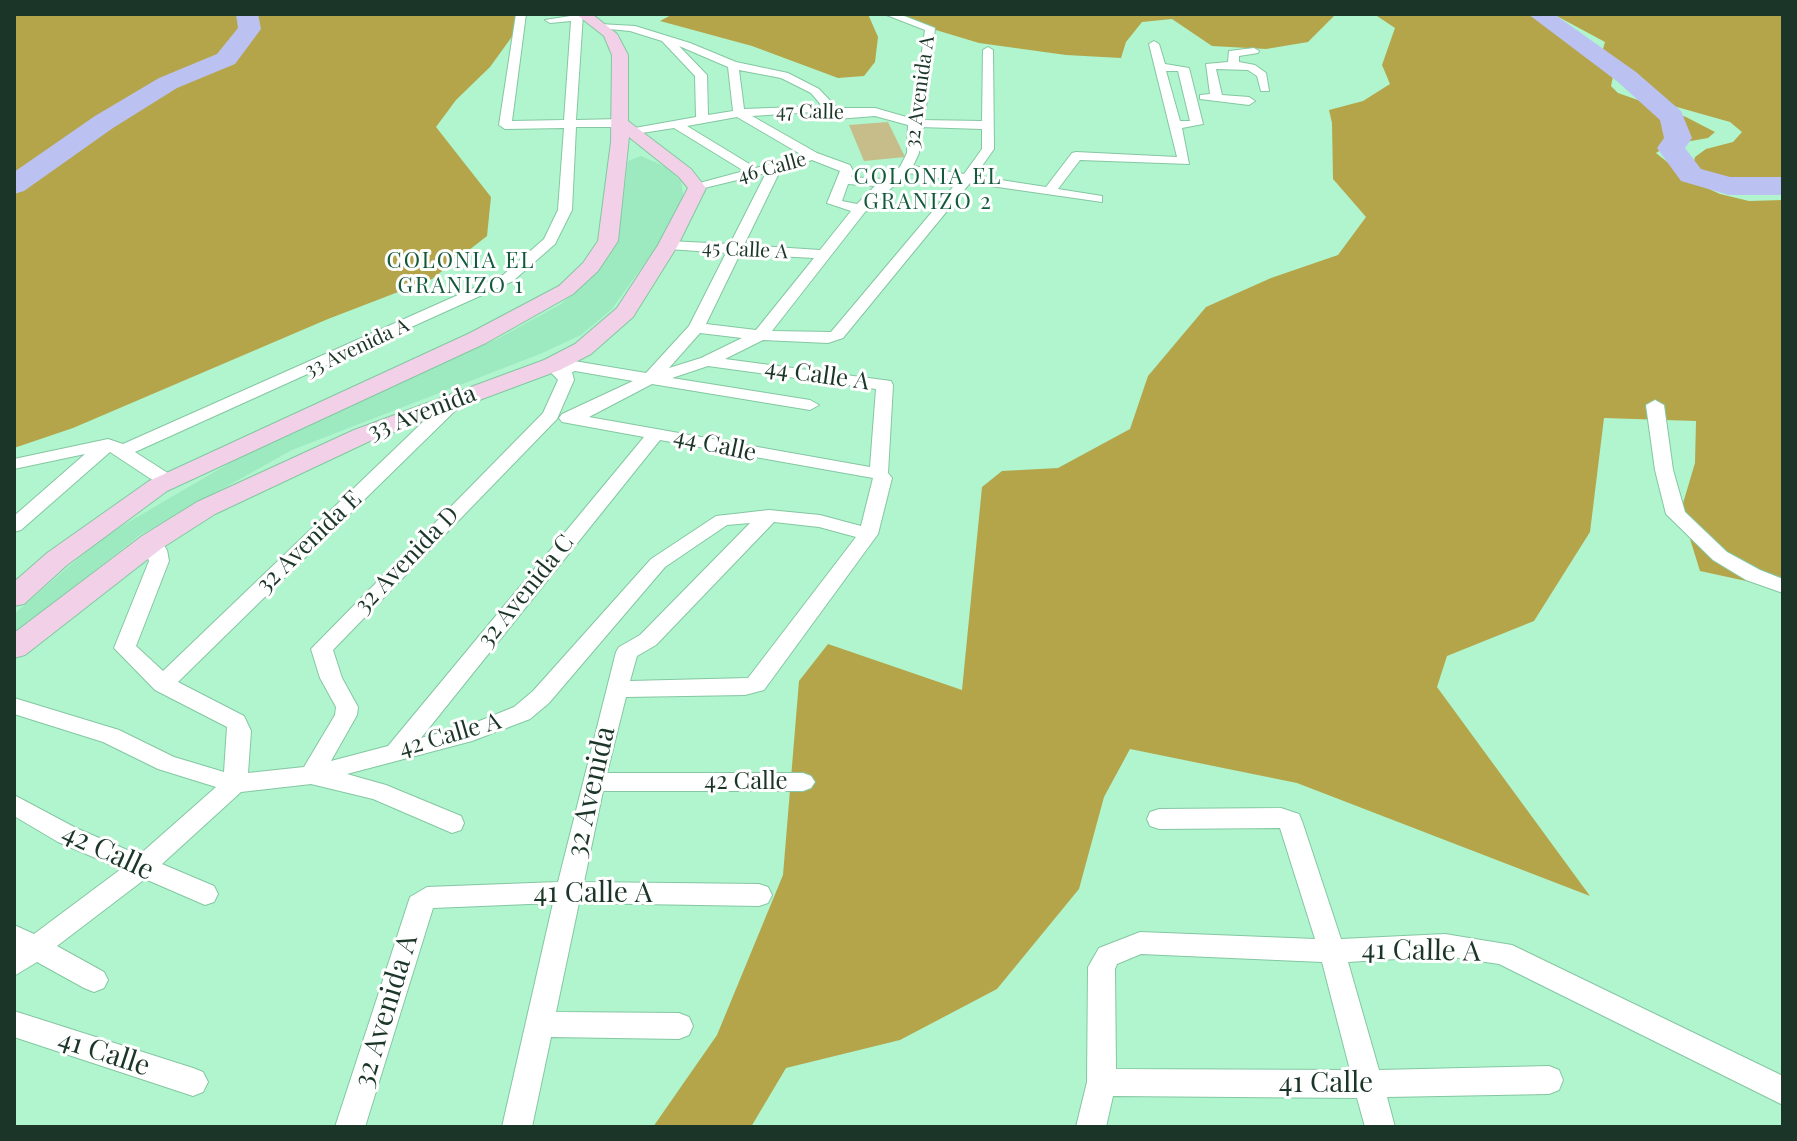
<!DOCTYPE html>
<html>
<head>
<meta charset="utf-8">
<style>
  body { margin:0 }
  #map { position:relative; width:1797px; height:1141px; overflow:hidden; background:#b0f5ce; font-family:"Playfair Display",serif }
  canvas { display:block }
  .frame { position:absolute; inset:0; border:16px solid #1b3628; pointer-events:none }
</style>
</head>
<body>
<div id="map">
<canvas width="1797" height="1141"></canvas>
<div class="frame"></div>
</div>
<script>
const g = document.querySelector('canvas').getContext('2d');
g.lineJoin = 'round';
function fillPath(path, color) { g.fillStyle = color; g.fill(path, 'evenodd'); }
const toPath = rows => new Path2D(rows.map(r => 'M' + r).join(''));
function trace(path, color, width, dash) { g.strokeStyle = color; g.lineWidth = width; g.lineCap = dash ? 'butt' : 'round'; g.setLineDash(dash || []); g.stroke(path); }
function drawText(font, color, halo, rows, align = 'center') {
  g.font = font + ' "Playfair Display",serif'; g.lineWidth = 6; g.setLineDash([]); g.textBaseline = 'middle'; g.strokeStyle = halo; g.fillStyle = color; for (const [text, x, y, turn = 0] of rows) {
    g.save(); g.translate(x, y); g.rotate((+turn || 0) * Math.PI / 180); g.textAlign = isNaN(turn) ? turn : align; if (halo) g.strokeText(text, 0, 0); g.fillText(text, 0, 0); g.restore();
  }
}
fillPath(toPath([
  [641,156,666,167,681,181,684,200,678,217,612,309,581,335,540,354,292,450,140,535,14,634,14,614,103,537,257,447,499,338,561,304,592,274,618,241,628,161]
]), '#9eeac0');
fillPath(toPath([
  [888,122,905,157,864,161,849,125]
]), '#c6bd8a');
fillPath(toPath([
  [14,14,515,14,519,27,490,67,456,100,436,127,491,197,487,236,432,279,328,319,73,428,14,448],
  [673,14,868,14,878,37,875,62,864,76,838,78,752,46,660,21],
  [901,14,1541,14,1566,29,1591,46,1614,72,1611,86,1618,93,1686,117,1715,132,1708,138,1668,145,1656,153,1691,181,1720,194,1749,201,1783,200,1783,589,1700,571,1681,510,1695,463,1696,421,1604,418,1590,532,1534,621,1447,656,1437,687,1590,896,1297,783,1130,749,1104,797,1079,889,997,989,900,1040,786,1068,751,1127,653,1127,717,1035,783,875,799,681,828,644,962,690,982,487,1002,471,1058,468,1130,429,1148,376,1206,307,1271,278,1338,255,1366,217,1333,179,1332,123,1329,110,1363,101,1390,84,1382,65,1395,28,1377,16,1336,14,1308,42,1266,49,1212,46,1172,19,1142,22,1126,42,1121,58,1066,55,979,43,906,21],
  [1553,14,1783,14,1783,191,1756,191,1719,184,1692,169,1695,157,1706,149,1733,142,1742,132,1730,122,1638,96,1628,89,1634,81,1627,70,1603,49,1605,42]
]), '#b5a54a');
fillPath(toPath([
  [236,14,258,14,261,29,235,64,177,88,113,128,24,191,14,194,14,172,95,116,159,78,217,54,238,28,236,14],
  [1528,14,1554,14,1636,72,1681,111,1692,138,1685,148,1701,169,1730,177,1783,177,1783,195,1729,195,1681,181,1657,148,1664,138,1660,120,1618,82,1528,14]
]), '#bbc1f1');
const street = toPath([
  [516,14,526,14,512,121,564,120,571,21,550,23,545,20,583,14,576,120,621,119,627,123,621,127,576,127,572,210,555,244,513,281,135,452,174,477,176,481,174,485,160,485,110,452,21,530,14,532,14,516,85,454,14,469,14,459,108,439,123,444,503,275,544,239,558,210,564,128,505,129,499,125,516,14],
  [884,14,899,14,935,28,926,108,921,120,982,121,983,50,988,47,993,50,994,149,975,176,1046,187,1072,153,1076,152,1177,157,1149,44,1154,41,1159,44,1165,64,1189,68,1203,124,1182,128,1189,164,1080,160,1058,189,1102,196,1102,202,970,183,843,338,828,343,763,340,725,359,891,381,893,385,888,473,892,478,878,534,764,690,745,695,626,697,607,773,803,773,811,776,815,782,811,788,803,791,603,791,584,882,759,884,768,887,772,895,768,903,759,906,579,903,556,1012,679,1013,689,1017,693,1026,689,1035,679,1039,551,1037,532,1127,502,1127,553,903,433,908,365,1127,335,1127,410,897,427,887,558,882,616,652,619,647,640,635,750,523,727,525,665,567,549,703,530,719,472,741,347,774,386,785,461,816,464,823,461,830,452,833,373,799,311,784,241,792,162,864,214,886,218,894,214,902,205,905,145,879,57,946,104,972,108,980,104,988,94,992,84,988,37,962,14,976,14,925,34,934,121,869,58,842,14,816,14,795,76,828,139,855,216,787,158,769,103,742,14,714,14,698,119,730,174,757,224,772,227,727,155,690,114,648,149,561,142,542,145,538,159,538,167,550,169,561,136,646,163,671,450,396,462,396,464,400,462,404,178,682,244,716,251,731,248,773,304,767,335,715,336,707,320,678,311,649,543,413,558,380,544,365,546,362,552,360,562,364,574,361,646,373,689,326,726,253,668,249,661,245,668,241,730,244,766,173,692,191,692,185,744,171,674,128,629,135,629,129,696,117,695,76,662,41,630,31,599,28,599,24,635,26,690,43,736,62,788,73,819,89,837,108,875,108,910,118,914,108,925,30,884,14],
  [679,46,728,67,733,111,708,115,707,75,679,46],
  [739,70,781,78,811,93,822,106,744,109,739,70],
  [1166,71,1178,71,1190,121,1180,121,1166,71],
  [814,112,837,119,875,116,908,125,907,153,900,167,883,179,851,177,853,171,850,165,817,153,752,116,814,112],
  [737,117,802,155,756,168,687,126,737,117],
  [920,127,982,129,982,149,964,174,913,166,919,153,920,127],
  [812,160,840,171,827,203,851,211,820,250,744,245,781,169,812,160],
  [908,173,958,181,831,332,772,331,865,212,908,173],
  [848,184,875,186,857,204,842,201,848,184],
  [740,254,814,258,756,330,706,324,740,254],
  [700,333,742,338,701,358,669,368,700,333],
  [708,366,876,389,870,467,589,417,652,384,810,410,819,405,810,400,672,378,708,366],
  [575,371,633,381,562,414,559,418,562,422,644,437,388,746,331,761,357,715,358,707,342,678,333,650,557,419,574,380,572,372,575,371],
  [660,440,873,478,861,526,820,515,769,510,716,516,651,559,533,691,514,707,467,726,421,738,660,440],
  [774,522,819,527,856,537,748,678,630,681,637,656,656,645,774,522],
  [1254,48,1259,51,1258,53,1239,56,1239,62,1255,65,1266,73,1269,91,1261,91,1257,76,1248,70,1216,69,1222,95,1249,97,1255,101,1249,105,1200,99,1200,95,1210,94,1206,64,1228,62,1229,51,1254,48],
  [1655,400,1664,405,1673,470,1685,512,1727,552,1760,570,1783,579,1783,593,1746,580,1713,560,1666,514,1655,470,1646,405,1655,400],
  [1281,808,1299,814,1302,821,1341,939,1445,934,1512,945,1783,1076,1783,1105,1499,964,1445,956,1348,962,1379,1070,1549,1066,1559,1070,1563,1080,1559,1090,1549,1094,1387,1097,1395,1127,1365,1127,1357,1098,1113,1096,1106,1127,1076,1127,1087,1082,1088,967,1099,948,1140,932,1315,939,1280,828,1159,829,1150,826,1147,819,1150,812,1159,809,1281,808],
  [1141,954,1322,962,1350,1070,1116,1069,1115,969,1117,964,1141,954],
  [14,1011,193,1068,203,1072,208,1082,203,1092,193,1096,14,1037,14,1011]
]);
const secondary = toPath([
  [576,14,592,14,617,34,628,55,628,121,691,169,706,188,678,245,633,317,591,354,560,370,372,440,215,514,162,548,25,655,14,658,14,633,142,536,197,502,354,430,544,360,575,344,617,308,658,245,688,188,679,177,629,137,618,241,598,271,573,294,486,343,167,491,67,565,24,604,14,606,14,582,47,553,149,481,470,333,559,286,583,263,598,241,611,142,612,55,604,36,576,14]
]);
trace(street, '#84c7a2', 2);
trace(secondary, '#84c7a2', 2);
fillPath(street, '#fff');
fillPath(secondary, '#f2d0e8');
drawText('20px', '#1b3628', '#fff', [
  ["32 Avenida A",920,92,-82],
  ["47 Calle",810,112,1],
  ["46 Calle",772,168,-15],
  ["45 Calle A",745,250,3],
  ["33 Avenida A",357,348,-25]
]);
g.letterSpacing = '2px';
drawText('22px', '#125a3b', '#fff', [
  ["COLONIA EL",928,177],
  ["GRANIZO 2",928,202],
  ["COLONIA EL",461,261],
  ["GRANIZO 1",461,286]
]);
g.letterSpacing = '0px';
drawText('24px', '#1b3628', '#fff', [
  ["44 Calle A",817,375,8],
  ["33 Avenida",422,413,-21],
  ["44 Calle",715,445,12],
  ["32 Avenida E",309,542,-44],
  ["32 Avenida D",407,560,-46],
  ["32 Avenida C",526,591,-51],
  ["42 Calle A",450,735,-16],
  ["42 Calle",746,782]
]);
drawText('28px', '#1b3628', '#fff', [
  ["32 Avenida",591,792,-77],
  ["42 Calle",108,852,25],
  ["41 Calle A",593,893],
  ["41 Calle A",1421,951,1],
  ["32 Avenida A",386,1011,-73],
  ["41 Calle",104,1053,18],
  ["41 Calle",1326,1083]
]);
</script>
</body>
</html>
